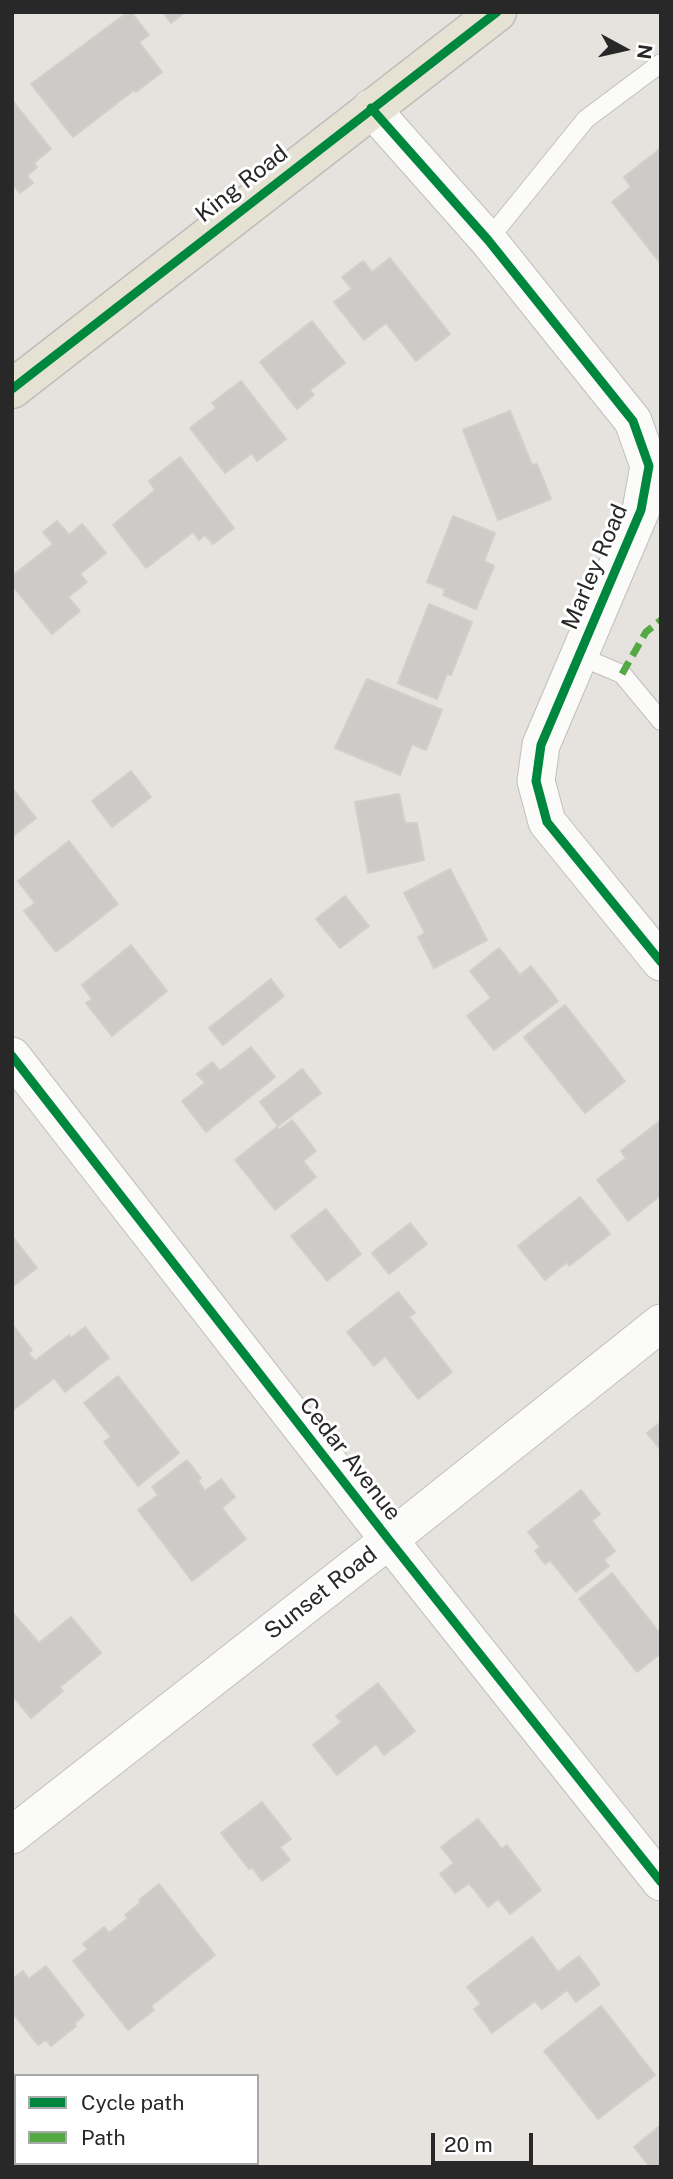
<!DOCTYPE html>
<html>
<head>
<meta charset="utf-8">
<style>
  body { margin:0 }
  #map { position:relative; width:673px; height:2179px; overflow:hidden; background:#e6e3de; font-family:"Public Sans",sans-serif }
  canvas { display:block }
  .frame { position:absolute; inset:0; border:14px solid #282828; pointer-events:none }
  .legend { position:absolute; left:14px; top:2074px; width:245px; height:91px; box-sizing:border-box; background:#fff; border:2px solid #a9a9a9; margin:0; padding:9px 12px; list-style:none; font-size:21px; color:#282828 }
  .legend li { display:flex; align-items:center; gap:14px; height:35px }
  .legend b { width:35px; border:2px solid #a9a9a9 }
  .north { position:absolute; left:589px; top:14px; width:70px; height:70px; -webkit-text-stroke:5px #fff; paint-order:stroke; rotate:98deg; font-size:19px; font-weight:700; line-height:28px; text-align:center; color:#282828 }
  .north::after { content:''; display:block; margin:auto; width:24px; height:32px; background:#282828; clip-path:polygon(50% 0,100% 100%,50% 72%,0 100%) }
  .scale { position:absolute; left:431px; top:2133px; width:102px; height:32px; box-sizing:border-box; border:4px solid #282828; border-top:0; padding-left:9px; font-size:21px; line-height:24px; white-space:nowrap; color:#282828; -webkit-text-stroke:5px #fff; paint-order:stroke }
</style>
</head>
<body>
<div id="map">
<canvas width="673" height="2179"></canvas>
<div class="frame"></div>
<ul class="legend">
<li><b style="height:9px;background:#00873e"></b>Cycle path</li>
<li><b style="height:9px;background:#53aa44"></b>Path</li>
</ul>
<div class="north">N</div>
<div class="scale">20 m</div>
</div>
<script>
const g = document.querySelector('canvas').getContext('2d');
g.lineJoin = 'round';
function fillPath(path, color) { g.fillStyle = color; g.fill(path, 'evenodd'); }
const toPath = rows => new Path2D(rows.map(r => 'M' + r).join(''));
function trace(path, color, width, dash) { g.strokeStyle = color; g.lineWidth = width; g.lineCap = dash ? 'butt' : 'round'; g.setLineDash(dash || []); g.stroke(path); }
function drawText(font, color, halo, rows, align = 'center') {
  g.font = font + ' "Public Sans",sans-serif'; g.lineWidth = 6; g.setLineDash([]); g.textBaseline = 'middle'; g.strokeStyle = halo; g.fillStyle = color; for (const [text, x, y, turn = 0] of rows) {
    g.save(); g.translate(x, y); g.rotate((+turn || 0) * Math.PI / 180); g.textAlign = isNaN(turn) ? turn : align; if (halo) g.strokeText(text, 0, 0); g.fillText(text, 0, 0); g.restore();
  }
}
const building = toPath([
  [128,12,131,12,149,35,139,42,162,72,136,92,134,90,73,137,31,84,128,12],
  [163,12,185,12,171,23,163,12],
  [12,100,51,149,34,163,37,167,27,176,33,183,20,193,14,186,12,187,12,100],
  [661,148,661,264,612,202,631,187,624,177,661,148],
  [390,258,450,334,416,361,386,323,364,340,334,302,352,289,342,277,363,261,372,272,390,258],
  [312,321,345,363,310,390,314,395,297,409,260,362,312,321],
  [241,381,286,439,257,461,252,453,225,473,190,428,216,408,212,403,241,381],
  [510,411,532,465,537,464,551,499,498,520,463,430,510,411],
  [180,457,234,528,213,544,205,535,199,540,193,532,146,568,113,525,155,490,149,481,180,457],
  [453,516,495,533,484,561,494,566,476,609,443,595,445,589,427,582,453,516],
  [57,521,69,535,82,524,106,553,80,574,87,582,68,597,80,611,52,634,12,585,12,576,53,544,43,532,57,521],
  [429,604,472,622,451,675,447,674,437,699,398,683,429,604],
  [367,679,442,710,426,750,412,744,400,775,335,748,367,679],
  [131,771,151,797,112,827,92,801,131,771],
  [12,788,36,818,12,837,12,788],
  [399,794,405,823,417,823,424,860,368,873,355,802,399,794],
  [69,841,118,904,56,952,24,911,35,903,18,881,69,841],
  [450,869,487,940,434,968,418,937,425,933,404,893,450,869],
  [345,896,369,926,340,948,316,919,345,896],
  [131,945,167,991,112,1036,86,1003,92,999,82,985,131,945],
  [499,948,520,975,531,966,558,1001,494,1050,467,1016,491,998,470,971,499,948],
  [271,979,284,996,223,1045,209,1028,271,979],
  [565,1005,625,1081,585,1113,524,1037,565,1005],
  [251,1047,275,1077,206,1132,182,1101,205,1083,197,1074,212,1062,220,1071,251,1047],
  [302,1069,321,1093,278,1126,260,1102,302,1069],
  [292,1120,316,1151,303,1161,316,1177,275,1210,235,1160,277,1127,279,1130,292,1120],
  [661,1120,661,1195,628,1221,597,1180,626,1158,621,1151,661,1120],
  [580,1197,610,1234,569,1266,567,1262,545,1280,518,1246,580,1197],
  [326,1209,361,1254,327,1281,291,1236,326,1209],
  [410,1223,427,1244,389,1274,372,1253,410,1223],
  [12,1236,37,1268,12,1287,12,1236],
  [398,1292,415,1313,409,1317,452,1372,418,1399,385,1356,374,1366,347,1332,398,1292],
  [12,1324,32,1350,28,1353,35,1361,69,1335,71,1338,85,1327,109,1358,65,1392,54,1378,12,1411,12,1324],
  [118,1376,179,1453,138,1486,104,1442,111,1437,84,1403,118,1376],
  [661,1422,661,1450,647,1433,661,1422],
  [187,1460,201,1478,198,1481,205,1491,221,1479,235,1497,222,1508,246,1539,192,1581,138,1510,158,1495,152,1487,187,1460],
  [581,1490,600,1514,592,1521,615,1551,604,1560,609,1566,576,1592,550,1560,545,1564,535,1551,540,1547,528,1532,581,1490],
  [612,1573,658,1631,661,1629,661,1653,637,1672,579,1599,612,1573],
  [13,1613,39,1643,71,1617,101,1653,60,1687,63,1691,31,1718,12,1695,13,1613],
  [378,1683,415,1731,384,1755,376,1744,337,1775,313,1745,342,1722,336,1716,378,1683],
  [262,1802,291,1839,280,1847,290,1860,262,1881,252,1867,249,1869,221,1833,262,1802],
  [478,1819,502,1849,507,1845,541,1890,510,1914,498,1899,488,1907,469,1883,455,1893,440,1874,454,1863,441,1847,478,1819],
  [159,1884,215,1955,151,2006,154,2010,128,2030,73,1961,88,1949,83,1944,104,1927,109,1933,128,1918,125,1915,141,1902,139,1900,159,1884],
  [532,1937,558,1972,579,1956,600,1984,576,2002,567,1990,542,2009,535,2001,492,2033,474,2009,481,2004,467,1987,532,1937],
  [46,1966,84,2015,74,2024,76,2026,51,2046,46,2040,38,2045,12,2012,12,1979,23,1971,29,1979,46,1966],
  [601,2006,655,2075,598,2119,544,2051,601,2006],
  [661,2125,661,2167,650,2167,634,2147,661,2125]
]);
fillPath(building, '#cdcbc7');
trace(building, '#d1cfca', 2);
const service = toPath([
  [488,240,586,119,661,63],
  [579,656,622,674,661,721]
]);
const minor = toPath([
  [371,108,488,240,633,421,649,466,641,510,541,745,536,781,547,822,661,962],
  [12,1056,389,1540,661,1882],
  [12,1835,389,1540,661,1323]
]);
const primary = toPath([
  [12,389,497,12]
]);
trace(service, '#c0bfbf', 20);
trace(minor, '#c0bfbf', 39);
trace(primary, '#bfbdbc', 41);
trace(service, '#fbfbfa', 18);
trace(minor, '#fbfbfa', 37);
trace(primary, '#e5e2d3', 38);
trace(toPath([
  [622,674,646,632,661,620]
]), '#53aa44', 7, [14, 7]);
trace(toPath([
  [371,108,488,240,633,421,649,466,641,510,541,745,536,781,547,822,661,962],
  [12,389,497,12],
  [12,1056,389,1540,661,1882]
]), '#00873e', 9);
drawText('23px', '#282828', '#fff', [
  ["King Road",242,184,-38],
  ["Marley Road",595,567,-67],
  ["Cedar Avenue",350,1459,52],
  ["Sunset Road",321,1593,-38]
]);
</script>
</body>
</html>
